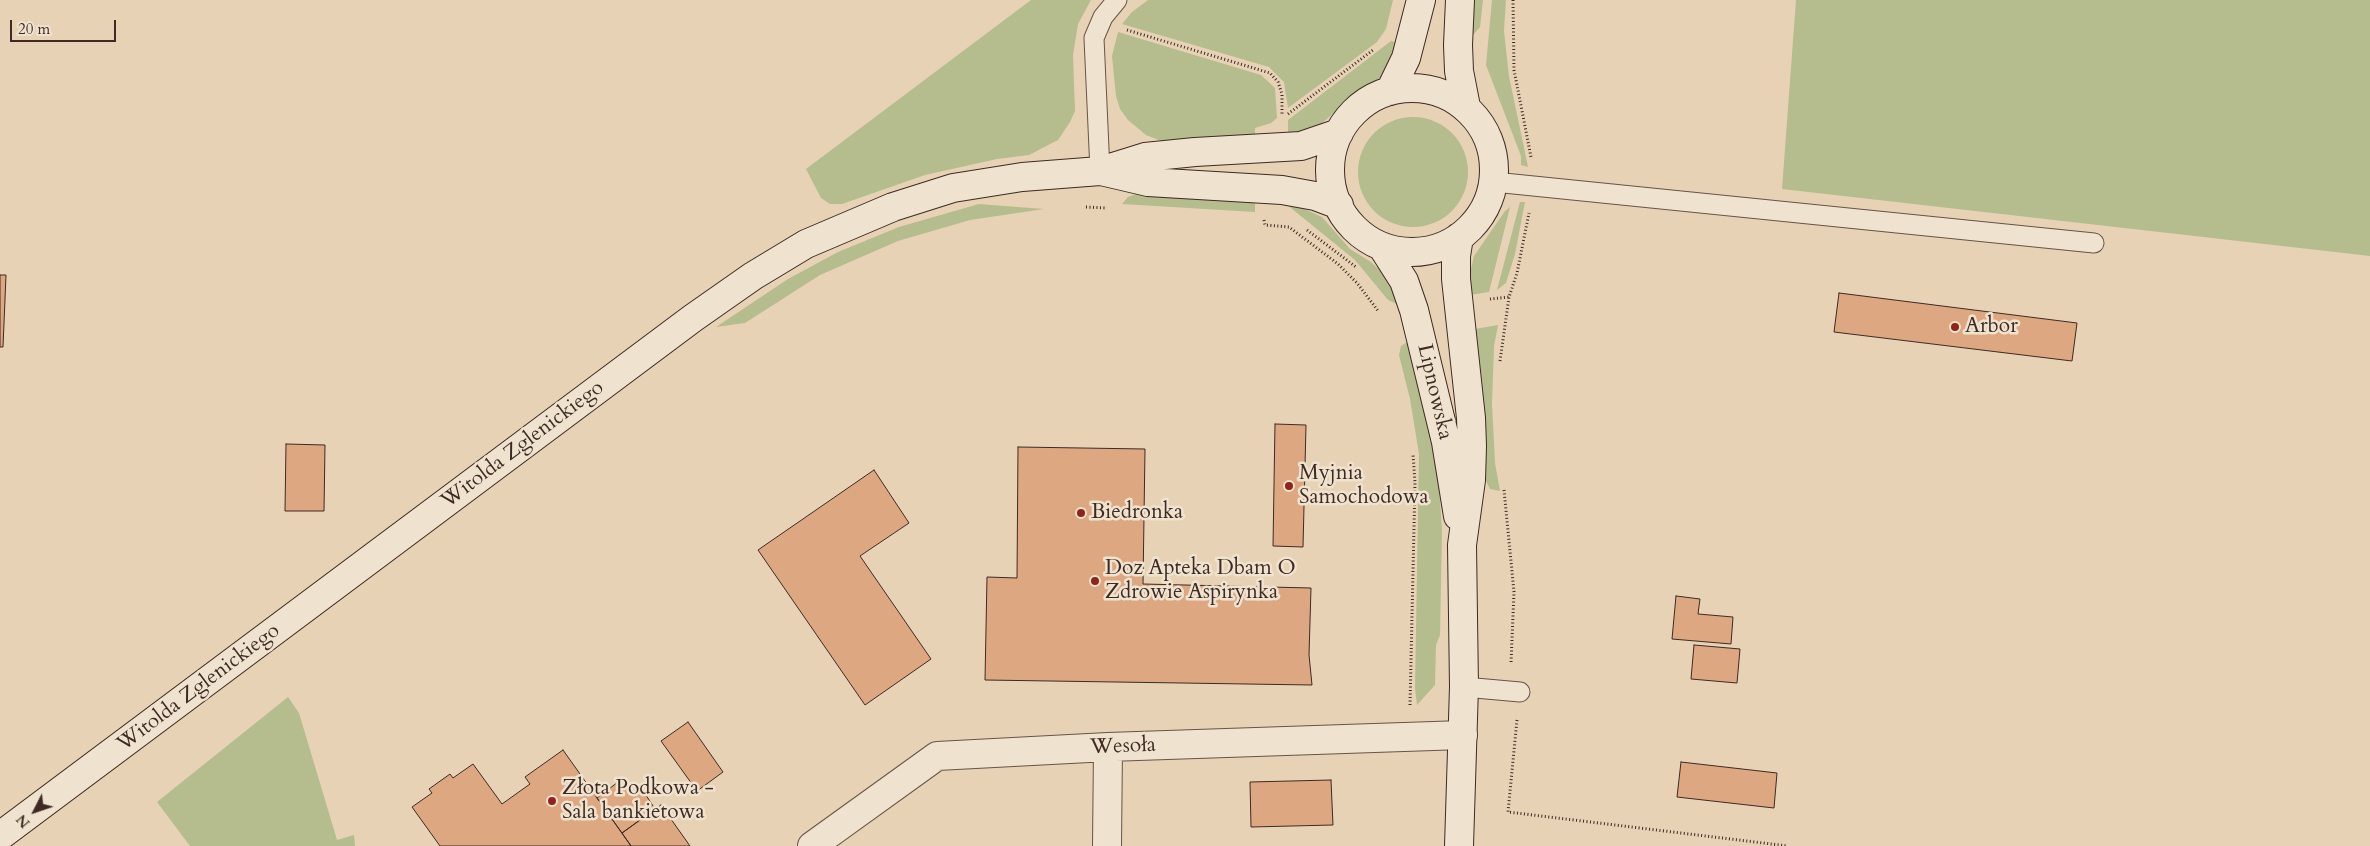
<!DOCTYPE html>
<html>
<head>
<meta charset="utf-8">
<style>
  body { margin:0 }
  #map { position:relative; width:2370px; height:846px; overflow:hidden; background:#e7d2b5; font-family:Cardo,serif }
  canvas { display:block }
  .north { position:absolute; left:10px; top:786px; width:50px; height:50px; -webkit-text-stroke:4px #efe2cf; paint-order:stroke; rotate:229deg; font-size:14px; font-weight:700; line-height:20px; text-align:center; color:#3e2a23 }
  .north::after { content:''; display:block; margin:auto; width:18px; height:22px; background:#3e2a23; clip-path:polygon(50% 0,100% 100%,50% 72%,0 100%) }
  .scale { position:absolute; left:10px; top:20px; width:106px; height:22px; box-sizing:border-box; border:2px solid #3e2a23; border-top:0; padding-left:6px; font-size:15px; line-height:18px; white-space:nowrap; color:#3e2a23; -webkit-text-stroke:4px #efe2cf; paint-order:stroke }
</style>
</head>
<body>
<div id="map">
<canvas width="2370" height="846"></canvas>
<div class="north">N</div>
<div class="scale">20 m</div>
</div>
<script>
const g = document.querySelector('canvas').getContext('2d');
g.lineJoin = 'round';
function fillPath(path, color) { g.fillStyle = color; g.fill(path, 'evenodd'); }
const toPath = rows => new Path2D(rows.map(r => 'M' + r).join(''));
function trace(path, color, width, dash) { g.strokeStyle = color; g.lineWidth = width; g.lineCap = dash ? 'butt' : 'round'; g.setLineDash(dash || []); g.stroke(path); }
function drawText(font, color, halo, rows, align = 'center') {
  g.font = font + ' Cardo,serif'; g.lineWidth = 5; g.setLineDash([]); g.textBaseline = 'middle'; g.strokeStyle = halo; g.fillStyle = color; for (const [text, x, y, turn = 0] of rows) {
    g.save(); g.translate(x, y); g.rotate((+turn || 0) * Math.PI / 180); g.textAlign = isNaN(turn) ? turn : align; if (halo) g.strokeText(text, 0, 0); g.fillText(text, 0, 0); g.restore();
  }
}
fillPath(toPath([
  [1031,0,1091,0,1078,24,1073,55,1075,111,1070,122,1058,140,1029,155,997,159,925,175,842,204,830,204,821,198,806,169],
  [1148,0,1393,0,1386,29,1377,42,1288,108,1284,82,1269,67,1122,24,1132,12],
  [1474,0,1483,0,1480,27,1472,36],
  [1492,0,1506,0,1504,31,1509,76,1528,167,1521,165,1521,156,1486,65],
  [1796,0,2370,0,2370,256,1782,189],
  [1118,32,1261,75,1275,88,1277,118,1271,123,1255,128,1255,139,1164,142,1146,135,1128,120,1120,109,1116,96,1112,56],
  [1391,41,1399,43,1386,71,1381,77,1349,99,1318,127,1288,137,1288,120],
  '1358 172a55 55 0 1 1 110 0a55 55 0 1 1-110 0Z',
  [1139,193,1255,201,1255,212,1122,204,1128,197],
  [1520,202,1525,202,1515,254,1506,283,1497,290],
  [979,204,1044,209,970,220,898,241,820,275,745,323,716,327,788,279,838,252,899,227],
  [1286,204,1300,207,1322,217,1350,249,1371,262,1388,278,1399,305,1388,300,1355,260],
  [1510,207,1489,292,1470,295,1470,273,1474,256,1505,211],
  [1498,325,1494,346,1492,404,1495,463,1500,491,1490,489,1485,479,1484,409,1475,329],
  [1409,341,1437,457,1442,530,1440,635,1436,645,1435,685,1417,705,1415,688,1419,454,1410,399,1399,355,1401,346],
  [288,697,299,713,337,840,354,835,355,846,190,846,157,802]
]), '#b5bc8e');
const building = toPath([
  [0,275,6,275,3,347,0,347,0,275],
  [1839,293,2077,323,2072,361,1834,332,1839,293],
  [1275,424,1306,425,1303,547,1273,546,1275,424],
  [286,444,325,445,324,511,285,511,286,444],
  [1018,447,1145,449,1143,584,1311,588,1309,655,1312,685,985,680,987,577,1017,578,1018,447],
  [874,470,909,523,860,556,931,659,865,705,758,550,874,470],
  [1676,596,1700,599,1698,614,1733,617,1731,644,1672,639,1676,596],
  [1694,645,1740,649,1737,683,1691,679,1694,645],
  [688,722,723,772,697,791,661,741,688,722],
  [563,750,631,846,440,846,412,807,432,793,429,789,450,774,453,778,473,764,502,804,530,784,525,777,563,750],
  [1681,762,1777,773,1774,808,1677,797,1681,762],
  [622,779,633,794,642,789,655,809,622,833,597,798,622,779],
  [1331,780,1333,825,1251,827,1250,782,1331,780],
  [661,805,690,846,631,846,622,833,661,805]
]);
fillPath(building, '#dda782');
trace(building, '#3e2a23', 1);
const service = toPath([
  [1100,171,1094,38,1103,17,1117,0],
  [1494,182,2094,243],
  [1464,687,1520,692]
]);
const minor = toPath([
  [812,846,937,756,1108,747,1463,735],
  [1107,846,1108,747]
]);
const secondary = toPath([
  [1460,0,1458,45,1459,71,1466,107],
  '1330 170a82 82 0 1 1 164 0a82 82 0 1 1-164 0Z',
  [1390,91,1406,58,1421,0],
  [1101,171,1148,182,1282,190,1315,196,1339,205],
  [1383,248,1404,281,1414,310,1446,442,1458,516],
  [0,836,693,318,753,276,806,244,893,207,953,188,1022,177,1100,171,1145,157,1195,152,1301,146,1339,133],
  [1459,846,1464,687,1462,545,1471,480,1472,446,1471,418,1456,279,1456,256,1459,237]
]);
trace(service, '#685448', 21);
trace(minor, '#685448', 30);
trace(secondary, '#3e2a23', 30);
trace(toPath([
  [1513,0,1514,70,1531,157],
  [1127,30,1270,73,1278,82,1282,94,1282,116],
  [1288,114,1373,50],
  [1086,207,1107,208],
  [1264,220,1265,225,1289,227,1338,264,1357,283,1379,312],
  [1307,230,1356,267],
  [1490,299,1509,297],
  [1500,361,1509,297,1517,273,1529,213],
  [1504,490,1514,592,1511,663],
  [1410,705,1415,483,1413,454],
  [1517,720,1508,812,1788,846]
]), '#3e2a23', 3, [1, 2.5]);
trace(service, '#efe2cf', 19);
trace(minor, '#efe2cf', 28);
trace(secondary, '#efe2cf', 28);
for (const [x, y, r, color] of [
  [1955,327,5,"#8f2418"],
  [1289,486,5,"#8f2418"],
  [1081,513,5,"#8f2418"],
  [1095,581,5,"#8f2418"],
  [552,801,5,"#8f2418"]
]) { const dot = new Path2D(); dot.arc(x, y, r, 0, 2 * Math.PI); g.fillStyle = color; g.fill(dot); trace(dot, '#efe2cf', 2); }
drawText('21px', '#3e2a23', '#efe2cf', [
  ["Arbor",1965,327],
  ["Myjnia",1299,474],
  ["Samochodowa",1299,498],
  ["Biedronka",1091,513],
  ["Doz Apteka Dbam O",1105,569],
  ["Zdrowie Aspirynka",1105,593],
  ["Złota Podkowa -",562,789],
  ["Sala bankietowa",562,813]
], 'left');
drawText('21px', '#3e2a23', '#efe2cf', [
  ["Lipnowska",1434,392,77],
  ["Witolda Zglenickiego",523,445,-37],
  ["Witolda Zglenickiego",199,688,-37],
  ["Wesoła",1123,747,-2]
]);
</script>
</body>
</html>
